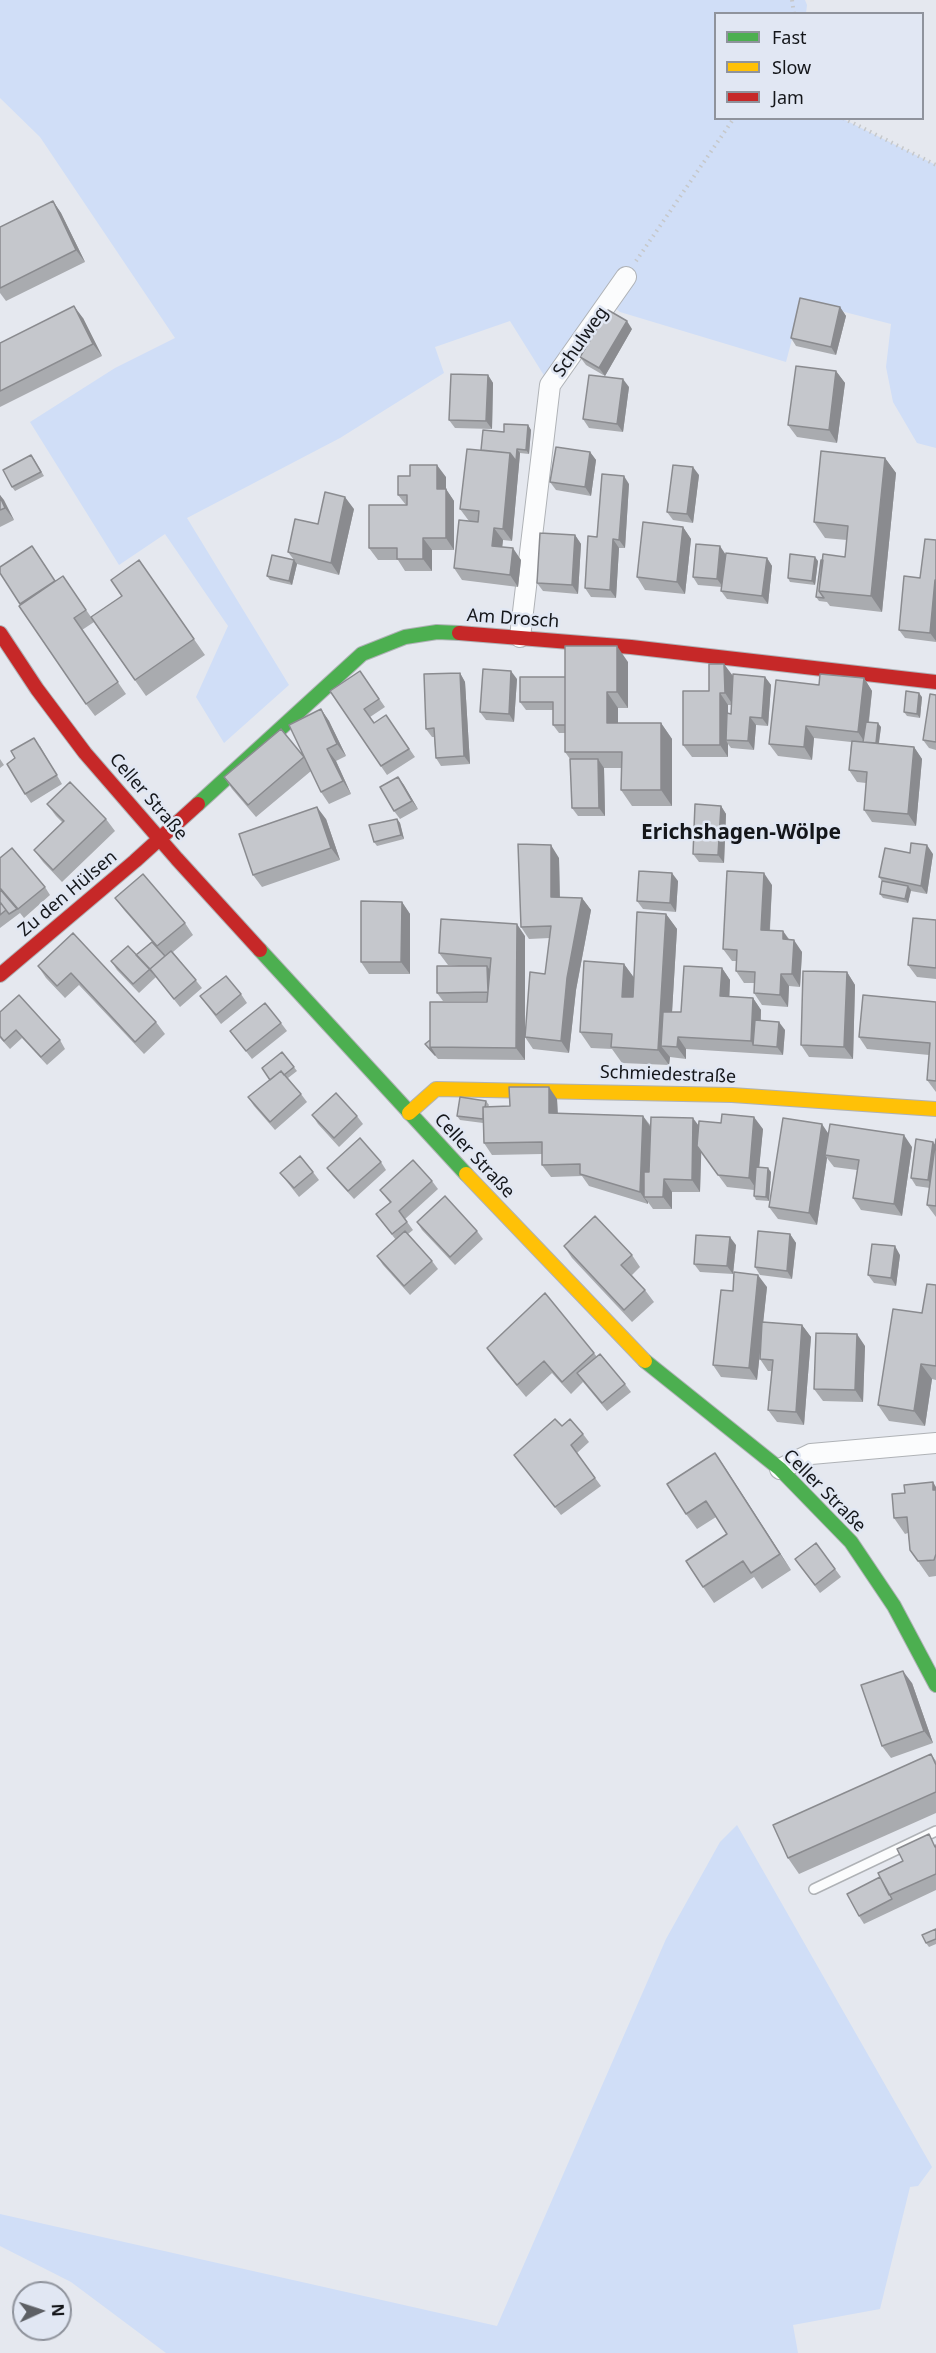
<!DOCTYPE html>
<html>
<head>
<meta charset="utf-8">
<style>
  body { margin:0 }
  #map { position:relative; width:936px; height:2353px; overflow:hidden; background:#e5e8ef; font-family:"Noto Sans",sans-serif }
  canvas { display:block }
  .legend { position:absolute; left:714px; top:12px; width:210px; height:108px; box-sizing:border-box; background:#e1e7f3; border:2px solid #8f939c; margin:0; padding:8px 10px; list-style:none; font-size:18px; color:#14161a }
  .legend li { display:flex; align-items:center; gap:12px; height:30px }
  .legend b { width:30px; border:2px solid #8f939c }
  .north { position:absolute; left:12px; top:2281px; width:60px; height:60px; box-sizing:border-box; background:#e1e7f3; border:2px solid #8f939c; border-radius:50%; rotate:87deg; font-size:16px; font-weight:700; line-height:24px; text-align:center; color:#14161a }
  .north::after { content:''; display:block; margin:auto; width:21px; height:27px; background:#5d6065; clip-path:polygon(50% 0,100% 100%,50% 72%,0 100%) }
</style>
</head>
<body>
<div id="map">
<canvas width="936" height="2353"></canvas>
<ul class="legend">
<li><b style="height:8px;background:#4caf50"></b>Fast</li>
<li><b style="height:8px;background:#ffc107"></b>Slow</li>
<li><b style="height:8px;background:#c62828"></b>Jam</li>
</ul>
<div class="north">N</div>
</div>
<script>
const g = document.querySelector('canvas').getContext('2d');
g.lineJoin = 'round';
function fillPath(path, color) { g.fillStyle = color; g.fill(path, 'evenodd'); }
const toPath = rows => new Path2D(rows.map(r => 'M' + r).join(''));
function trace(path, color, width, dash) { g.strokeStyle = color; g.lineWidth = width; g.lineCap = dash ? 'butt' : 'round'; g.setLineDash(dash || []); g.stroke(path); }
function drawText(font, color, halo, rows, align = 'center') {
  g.font = font + ' "Noto Sans",sans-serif'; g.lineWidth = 5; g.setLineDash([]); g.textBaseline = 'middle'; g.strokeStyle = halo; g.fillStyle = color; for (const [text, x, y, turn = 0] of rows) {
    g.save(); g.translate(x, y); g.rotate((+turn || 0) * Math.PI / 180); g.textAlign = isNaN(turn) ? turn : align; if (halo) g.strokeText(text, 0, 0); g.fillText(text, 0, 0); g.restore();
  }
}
fillPath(toPath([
  [0,0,805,0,807,5,806,13,716,14,716,118,843,119,936,165,936,448,917,443,893,402,886,367,891,324,802,301,786,362,620,312,608,302,550,385,510,321,435,347,444,373,340,438,187,518,289,685,224,743,196,697,228,626,165,534,119,565,30,422,115,368,175,338,40,137,0,98],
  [737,1825,932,2167,918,2186,910,2187,880,2309,793,2325,798,2353,166,2353,71,2282,0,2246,0,2214,497,2326,666,1939,720,1842]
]), '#d0def7');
const lane = toPath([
  [814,1889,936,1831]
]);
const street = toPath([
  [520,637,550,385,626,277],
  [780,1469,811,1454,936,1443]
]);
const fast = toPath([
  [198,804,362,654,405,637,437,632,459,633],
  [260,950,466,1174],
  [645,1361,780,1469,851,1542,894,1606,936,1685]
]);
const slow = toPath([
  [409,1113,436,1089,732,1095,936,1109],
  [466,1174,645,1361]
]);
const jam = toPath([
  [0,633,37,689,85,753,177,859,260,950],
  [459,633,631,647,936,682],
  [0,975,135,861,198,804]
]);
trace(lane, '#afb2b6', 12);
trace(street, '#afb2b6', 22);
trace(fast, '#afb2b6', 16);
trace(slow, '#afb2b6', 16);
trace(jam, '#afb2b6', 16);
trace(toPath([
  [792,0,794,14],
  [843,118,936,165],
  [636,261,734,118]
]), '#c6c8ca', 4, [1.5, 4.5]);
trace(lane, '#fbfcfd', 9);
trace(street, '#fbfcfd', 20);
trace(fast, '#4caf50', 14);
trace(slow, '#ffc107', 14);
trace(jam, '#c62828', 14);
fillPath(toPath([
  [53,201,61,213,85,262,6,301,0,293,0,227],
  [840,307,846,316,836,355,796,346,791,338],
  [83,318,102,356,0,407,0,343],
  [632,329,605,376,586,365,580,357],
  [836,371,845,383,837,443,797,437,788,425],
  [488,375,493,383,492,429,455,428,449,420],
  [629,387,623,432,589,428,583,419],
  [528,425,531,430,529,454,520,453,512,541,503,540,502,547,521,560,518,587,462,580,454,568,478,522,469,521,460,509,481,450,504,432],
  [590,452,596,460,591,496,556,490,550,482],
  [885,458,896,473,882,612,830,606,827,602,819,601,816,597,823,560,845,557,847,540,825,538,814,522],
  [34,459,44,476,15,491,12,487],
  [699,475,693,523,673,520,667,512],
  [446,477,446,489,454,501,454,550,432,550,432,571,405,571,398,560,378,560,369,548,406,505,398,495],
  [629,484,625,548,619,548,616,598,591,597,585,588,597,537],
  [0,495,14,520,0,527],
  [354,509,339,575,297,564,292,585,270,580,267,576,294,560,288,552,318,524],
  [683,527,691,539,685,594,645,590,637,577],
  [575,535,581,544,578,594,543,591,537,583],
  [936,540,936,642,905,638,899,630],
  [726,555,767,558,772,566,768,604,727,599,721,591,722,587,698,585,693,577],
  [139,560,205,655,146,696,94,622,82,630,126,694,95,716,86,704,55,581,63,576,91,617,122,596],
  [818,561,815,585,790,582,788,578],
  [628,662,628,708,618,708,618,723,661,723,672,739,672,806,632,806,621,790,621,768,604,768,605,816,578,816,572,808,570,759,565,752,565,733,559,733,553,725,553,710,526,710,520,702],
  [360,671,385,707,370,717,374,723,386,715,415,757,387,775,330,691],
  [460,673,465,682,470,764,441,766,436,758,434,737,432,737,426,729],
  [733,676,733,682,765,677,771,685,768,726,756,725,754,750,731,748,728,744,728,757,692,757,683,745,709,691],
  [728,705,731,705,731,714,728,713],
  [864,678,872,691,869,722,881,727,879,743,914,747,922,759,916,826,872,822,864,810,866,783,857,782,849,770,851,742,814,738,812,760,778,756,769,744,819,685],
  [517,679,514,722,486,720,480,712],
  [936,695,936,750,929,748,923,740],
  [922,697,920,718,907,716,904,712],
  [321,709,329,721,346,756,336,761,351,794,329,804,321,792,311,771,256,817,232,789,224,777,281,729,304,757],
  [40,746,62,784,31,803,25,794,15,758],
  [0,759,4,765,0,768],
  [398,777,418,809,400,819,394,811],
  [47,804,106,819,115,831,62,882,43,862,34,850,63,823,56,816],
  [721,806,726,814,724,863,699,862,693,854],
  [326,819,340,860,262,887,253,875],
  [397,819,400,823,404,839,377,846,374,842],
  [910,853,933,854,927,894,911,891,908,903,883,898,880,894,882,881,879,877],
  [0,858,45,887,50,895,24,918,20,913,0,928],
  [559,858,560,898,582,898,591,910,576,990,569,1053,533,1049,525,1037,545,974,550,938,529,939,521,927],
  [678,881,676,912,643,909,637,901],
  [772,885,770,930,783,931,789,939,802,952,800,987,789,986,788,1007,762,1005,754,993,754,983,744,983,736,971,736,961,732,961,723,949],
  [115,898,185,923,193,935,173,952,202,988,180,1007,156,977,139,993,117,970,111,961,136,955,152,942,124,910],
  [402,902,410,914,410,974,369,974,361,962],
  [666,914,677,929,672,1012,681,1012,722,968,730,980,729,996,753,998,761,1010,761,1020,785,1030,783,1055,686,1049,686,1059,670,1057,669,1065,622,1063,612,1049,591,1048,580,1032,624,964,634,978],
  [936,920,936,979,917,977,908,965],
  [73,933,156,1022,165,1034,144,1054,79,985,65,998,46,978,38,966],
  [525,936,525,1060,438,1059,425,1044,487,1002,487,1001,443,1001,437,993,459,966,448,965,439,953],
  [847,972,855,985,853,1059,809,1057,801,1045],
  [241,994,247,1003,221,1024,200,996],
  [936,1002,936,1092,927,1080,929,1055,867,1049,859,1037],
  [0,1012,60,1040,65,1049,47,1065,22,1038,10,1049,0,1038],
  [281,1023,287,1031,252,1059,230,1031],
  [282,1052,297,1071,288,1078,301,1094,307,1102,275,1130,254,1106,248,1097,270,1080],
  [557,1099,558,1113,643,1116,651,1126,699,1126,763,1129,759,1167,771,1172,769,1201,756,1200,754,1196,754,1190,727,1187,701,1152,700,1192,672,1192,672,1209,653,1209,648,1202,648,1204,589,1186,582,1176,551,1177,542,1165,542,1154,492,1155,484,1143,483,1123,460,1120,457,1116,486,1101,489,1105,488,1107,510,1106],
  [312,1115,357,1116,363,1124,339,1147,318,1124],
  [829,1133,912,1147,902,1216,861,1210,853,1198,857,1170,834,1167,827,1158,817,1225,778,1219,769,1207],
  [936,1139,936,1217,927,1205,930,1188,916,1186,911,1178,933,1142,935,1145],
  [381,1162,386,1170,354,1199,333,1176,327,1168],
  [313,1172,319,1180,299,1197,280,1173],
  [432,1181,438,1189,405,1219,413,1230,408,1234,432,1261,438,1269,410,1295,383,1265,377,1256,396,1240,376,1214,390,1203,380,1190],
  [417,1222,477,1231,483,1239,455,1265,422,1230],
  [790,1234,796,1243,792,1279,760,1275,755,1267],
  [736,1245,733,1274,700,1272,694,1264],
  [564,1246,632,1255,640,1267,632,1275,645,1290,654,1302,632,1322,572,1258],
  [900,1255,896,1286,874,1283,868,1275],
  [936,1285,936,1380,932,1379,925,1426,889,1421,878,1405],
  [767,1287,763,1322,802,1325,811,1337,804,1425,777,1422,768,1410,772,1371,768,1371,760,1359,761,1343,757,1380,721,1377,713,1365,733,1291],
  [865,1346,863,1402,823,1401,814,1389],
  [487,1348,594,1353,597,1357,625,1384,631,1392,607,1411,583,1382,571,1394,552,1373,526,1397,495,1360],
  [562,1426,583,1434,589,1442,577,1453,601,1486,561,1515,514,1455],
  [715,1453,791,1570,762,1589,754,1577,714,1603,703,1587,727,1534,716,1517,697,1529,686,1514],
  [936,1487,936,1576,929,1577,910,1550,908,1533,905,1534,894,1518,905,1493],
  [816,1543,841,1577,820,1593,795,1559],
  [912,1683,933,1743,891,1758,882,1746],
  [931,1754,936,1761,936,1813,799,1874,788,1858],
  [936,1844,936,1890,864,1924,859,1916,880,1877],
  [936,1929,936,1944,929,1947,926,1943]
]), '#a9abaf');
fillPath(toPath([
  [53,201,61,213,85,262,76,250],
  [74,306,83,318,102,356,93,344],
  [840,307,846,316,836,355,831,347],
  [627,321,632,329,605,376,599,368],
  [836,371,845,383,837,443,829,430],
  [488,375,493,383,492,429,486,421],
  [623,379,629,387,623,432,617,424],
  [528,425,531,430,529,454,526,450],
  [517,449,520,453,519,465,516,461],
  [590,452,596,460,591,496,585,487],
  [510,453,519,465,512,541,503,529],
  [885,458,896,473,882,612,871,596],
  [437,465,446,477,446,489,454,501,454,550,446,538,437,489],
  [693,467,699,475,693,523,687,514],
  [624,476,629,484,625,548,619,540],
  [0,495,4,500,14,520,5,508,0,497],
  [345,497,354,509,339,575,331,563],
  [683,527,691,539,685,594,677,582],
  [494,528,503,540,501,558,492,546],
  [575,535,581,544,578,594,572,585],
  [423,538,432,550,432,571,423,559],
  [613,539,619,548,616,598,610,590],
  [720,546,726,555,723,587,717,579],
  [513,548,521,560,518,587,510,575],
  [815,557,818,561,815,585,812,581],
  [767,558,772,566,768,604,762,596],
  [294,560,297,564,292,585,289,581],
  [935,580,936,581,936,641,930,633],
  [617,646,628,662,628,708,617,692],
  [724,664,733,676,733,705,725,693],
  [511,671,517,679,514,722,509,714],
  [460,673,465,682,470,764,464,756],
  [765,677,771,685,768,726,762,718],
  [864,678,872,691,866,744,858,732],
  [607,692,618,708,618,739,607,723],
  [720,693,728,705,728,740,726,740,728,744,728,757,720,745],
  [919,693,922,697,920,718,917,714],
  [321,709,329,721,346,756,337,744],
  [750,717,756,725,754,750,748,741],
  [661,723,672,739,672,806,661,790],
  [878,723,881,727,877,755,875,750],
  [806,726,814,738,812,760,804,747],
  [914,747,922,759,916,826,908,814],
  [327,749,336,761,351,794,343,781],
  [598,759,604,768,605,816,599,808],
  [398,777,404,785,418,809,412,801],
  [721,806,726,814,724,863,718,855],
  [317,807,326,819,340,860,331,848],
  [397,819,400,823,404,839,401,835],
  [551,845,559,858,560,909,551,897],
  [927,845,933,854,927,894,921,886],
  [672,873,678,881,676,912,670,903],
  [764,873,772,885,769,942,761,930],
  [908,886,911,890,908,903,905,899],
  [582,898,591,910,576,990,569,1053,561,1041,567,978],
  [402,902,410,914,410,974,401,962],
  [666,914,677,929,670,1046,661,1046,670,1057,669,1065,658,1050],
  [517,924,525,936,525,1060,516,1048],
  [783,931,791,943,783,939],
  [794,940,802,952,800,987,792,974],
  [624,964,635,979,633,1012,622,997],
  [487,966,493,974,488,992],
  [722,968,730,980,729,1008,720,996],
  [847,972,855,985,853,1059,844,1047],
  [781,974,789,986,788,1007,780,995],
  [753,998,761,1010,759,1046,753,1045,751,1041],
  [779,1022,785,1030,783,1055,777,1047],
  [678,1037,686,1049,686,1059,677,1047],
  [549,1087,557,1099,558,1125,549,1113],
  [643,1116,651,1128,648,1197,644,1197,648,1202,648,1204,640,1192],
  [754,1117,763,1129,757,1190,749,1178],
  [693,1118,702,1130,700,1192,692,1180],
  [822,1124,830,1136,825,1155,827,1158,817,1225,809,1213],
  [904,1135,912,1147,902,1216,894,1204],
  [933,1142,936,1146,933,1188,928,1180],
  [768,1168,771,1172,769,1201,766,1197],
  [664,1179,672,1192,672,1209,663,1197],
  [790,1234,796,1243,792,1279,787,1271],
  [730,1237,736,1245,733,1274,727,1266],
  [895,1246,900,1255,896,1286,891,1278],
  [758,1275,767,1287,757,1380,749,1368],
  [802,1325,811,1337,804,1425,796,1412],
  [857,1334,865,1346,863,1402,855,1390],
  [921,1364,932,1379,925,1426,914,1411],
  [715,1453,726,1469,791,1570,780,1554],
  [933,1482,936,1487,936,1495,933,1490],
  [903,1671,912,1683,933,1743,924,1731]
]), '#8a8b8f');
const building = toPath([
  [53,201,76,250,0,288,0,227,53,201],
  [800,298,840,307,831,347,791,338,800,298],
  [74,306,93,344,0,391,0,343,74,306],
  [608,310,627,321,599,368,580,357,608,310],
  [796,366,836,371,829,430,788,425,796,366],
  [451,374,488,375,486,421,449,420,451,374],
  [589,375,623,379,617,424,583,419,589,375],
  [504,424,528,425,526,450,517,449,516,461,510,453,481,450,483,430,504,432,504,424],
  [556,447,590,452,585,487,550,482,556,447],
  [467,449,510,453,503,529,494,528,492,546,513,548,510,575,454,568,459,520,478,522,479,511,460,509,467,449],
  [821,451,885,458,871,596,819,591,823,554,845,557,848,526,814,522,821,451],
  [31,455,41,472,12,487,3,470,31,455],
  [410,465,437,465,437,489,446,489,446,538,423,538,423,559,397,559,397,548,369,548,369,505,407,505,407,495,398,495,398,476,410,476,410,465],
  [673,465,693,467,687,514,667,512,673,465],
  [602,474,624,476,619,540,613,539,610,590,585,588,588,536,597,537,602,474],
  [325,492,345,497,331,563,288,552,295,519,318,524,325,492],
  [0,497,5,508,0,510,0,497],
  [643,522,683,527,677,582,637,577,643,522],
  [540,533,575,535,572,585,537,583,540,533],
  [925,539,936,540,936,580,935,580,930,633,899,630,904,576,920,578,925,539],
  [696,544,720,546,717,579,693,577,696,544],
  [32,546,55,581,20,604,0,573,0,567,32,546],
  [726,553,767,558,762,596,721,591,726,553],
  [790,554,815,557,812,581,788,578,790,554],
  [272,555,294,560,289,581,267,576,272,555],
  [139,560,194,639,135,680,91,617,122,596,111,580,139,560],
  [821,560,823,560,819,591,824,598,816,597,821,560],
  [63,576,86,610,74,618,118,682,86,704,19,606,63,576],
  [565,646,617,646,617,692,607,692,607,723,661,723,661,790,621,790,622,752,565,752,565,646],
  [709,664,724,664,725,693,720,693,720,745,683,745,683,691,709,691,709,664],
  [483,669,511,671,509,714,480,712,483,669],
  [360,671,379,699,364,709,374,723,386,715,409,749,381,766,330,691,360,671],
  [460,673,464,756,436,758,434,728,426,729,424,674,460,673],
  [733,674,765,677,762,718,750,717,748,741,726,740,727,713,731,714,733,674],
  [820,674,864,678,858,732,806,726,804,747,769,744,776,680,819,685,820,674],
  [520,677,565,677,565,725,553,725,553,702,520,702,520,677],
  [906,691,919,693,917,714,904,712,906,691],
  [930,694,936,695,936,742,923,740,930,694],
  [321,709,337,744,327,749,343,781,321,792,289,725,321,709],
  [866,722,878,723,876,743,863,742,866,722],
  [281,729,304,757,248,805,224,777,281,729],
  [34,738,57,775,25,794,7,764,15,758,11,751,34,738],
  [852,741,914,747,908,814,864,810,867,772,849,770,852,741],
  [570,759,598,759,599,808,572,808,570,759],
  [398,777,412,801,394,811,380,787,398,777],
  [70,782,106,819,53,870,34,850,64,821,47,804,70,782],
  [695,804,721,806,718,855,693,854,695,804],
  [317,807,331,848,253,875,239,834,317,807],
  [397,819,401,835,374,842,369,825,397,819],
  [911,843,927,845,921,886,879,877,885,848,910,853,911,843],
  [518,844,551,845,551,897,582,898,567,978,561,1041,525,1037,530,972,545,974,551,926,521,927,518,844],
  [12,848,45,887,18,909,0,888,0,858,12,848],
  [639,871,672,873,670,903,637,901,639,871],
  [727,871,764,873,761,930,783,931,783,939,794,940,792,974,781,974,780,995,754,993,755,972,736,971,737,950,723,949,727,871],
  [143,874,185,923,157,946,115,898,143,874],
  [882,881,908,886,905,899,880,894,882,881],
  [0,889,17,909,9,914,0,902,0,889],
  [361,901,402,902,401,962,361,962,361,901],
  [0,902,6,910,0,915,0,902],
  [637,912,666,914,658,1050,611,1047,612,1034,580,1032,584,961,624,964,622,997,633,997,637,912],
  [913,918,936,920,936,968,908,965,913,918],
  [441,919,517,924,516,1048,430,1047,430,1002,487,1002,491,958,439,953,441,919],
  [73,933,156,1022,135,1042,71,973,57,986,38,966,73,933],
  [152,942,165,956,150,969,153,973,136,955,152,942],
  [128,946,150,969,133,984,111,961,128,946],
  [171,951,196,980,174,999,150,969,171,951],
  [437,966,487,966,488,992,437,993,437,966],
  [684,966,722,968,720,996,753,998,751,1041,678,1037,677,1047,661,1046,663,1012,681,1012,684,966],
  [803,971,847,972,844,1047,801,1045,803,971],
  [226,976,241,994,216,1015,200,996,226,976],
  [19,995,60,1040,41,1057,16,1030,4,1041,0,1036,0,1012,19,995],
  [863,995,936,1002,936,1081,927,1080,930,1043,859,1037,863,995],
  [265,1003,281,1023,246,1051,230,1031,265,1003],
  [755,1020,779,1022,777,1047,753,1045,755,1020],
  [430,1040,430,1047,435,1055,425,1044,430,1040],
  [282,1052,294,1067,284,1075,281,1071,270,1080,262,1068,282,1052],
  [281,1071,301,1094,270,1122,248,1097,281,1071],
  [509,1087,549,1087,549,1113,643,1116,640,1192,580,1174,580,1164,542,1165,542,1142,484,1143,483,1107,510,1106,509,1087],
  [336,1093,357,1116,334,1138,312,1115,336,1093],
  [460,1097,486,1101,485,1107,483,1107,483,1119,457,1116,460,1097],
  [722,1114,754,1117,749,1178,718,1175,697,1146,699,1121,721,1123,722,1114],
  [651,1117,693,1118,692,1180,664,1179,663,1197,644,1197,644,1172,649,1172,651,1117],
  [783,1118,822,1124,809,1213,769,1207,783,1118],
  [830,1124,904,1135,894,1204,853,1198,859,1160,825,1155,830,1124],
  [360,1138,381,1162,348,1191,327,1168,360,1138],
  [916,1139,933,1142,928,1180,911,1178,916,1139],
  [936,1139,936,1206,927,1205,936,1139],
  [300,1156,313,1172,294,1188,280,1173,300,1156],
  [413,1160,432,1181,399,1211,407,1222,392,1234,376,1214,391,1202,380,1190,413,1160],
  [756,1167,768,1168,766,1197,754,1196,756,1167],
  [445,1196,477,1231,450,1257,417,1222,445,1196],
  [595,1216,632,1255,621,1265,645,1290,624,1310,564,1246,595,1216],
  [405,1231,432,1261,404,1286,377,1256,405,1231],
  [758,1231,790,1234,787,1271,755,1267,758,1231],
  [696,1235,730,1237,727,1266,694,1264,696,1235],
  [872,1244,895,1246,891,1278,868,1275,872,1244],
  [734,1272,758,1275,749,1368,713,1365,721,1290,733,1291,734,1272],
  [927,1284,936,1285,936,1366,921,1364,914,1411,878,1405,893,1309,922,1313,927,1284],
  [545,1293,594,1353,562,1382,544,1361,517,1385,487,1348,545,1293],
  [762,1322,802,1325,796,1412,768,1410,773,1360,760,1359,762,1322],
  [816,1333,857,1334,855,1390,814,1389,816,1333],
  [600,1354,625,1384,602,1403,577,1373,600,1354],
  [555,1419,562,1426,570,1419,583,1434,571,1445,595,1478,555,1507,514,1455,555,1419],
  [715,1453,780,1554,751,1573,743,1561,703,1587,686,1561,727,1534,706,1501,686,1514,667,1484,715,1453],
  [933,1482,933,1490,936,1490,936,1554,934,1560,918,1561,910,1550,907,1517,894,1518,892,1494,905,1493,904,1485,933,1482],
  [816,1543,835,1569,815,1585,795,1559,816,1543],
  [903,1671,924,1731,882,1746,861,1685,903,1671],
  [931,1754,936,1765,936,1792,788,1858,773,1825,931,1754],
  [929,1834,935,1847,936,1846,936,1874,889,1895,878,1873,903,1861,897,1849,929,1834],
  [880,1877,892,1899,859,1916,847,1894,880,1877],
  [936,1929,936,1939,926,1943,922,1935,936,1929]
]);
fillPath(building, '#c5c7cc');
trace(building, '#8a8b8f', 1.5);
drawText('18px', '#14161a', '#e1e7f3', [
  ["Schulweg",581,342,-55],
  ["Am Drosch",513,619,4],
  ["Celler Straße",148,797,49],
  ["Zu den Hülsen",68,894,-40],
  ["Schmiedestraße",668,1075,2],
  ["Celler Straße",474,1156,47],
  ["Celler Straße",824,1491,45]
]);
drawText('bold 21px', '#14161a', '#e1e7f3', [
  ["Erichshagen-Wölpe",741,833]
]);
</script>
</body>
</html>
